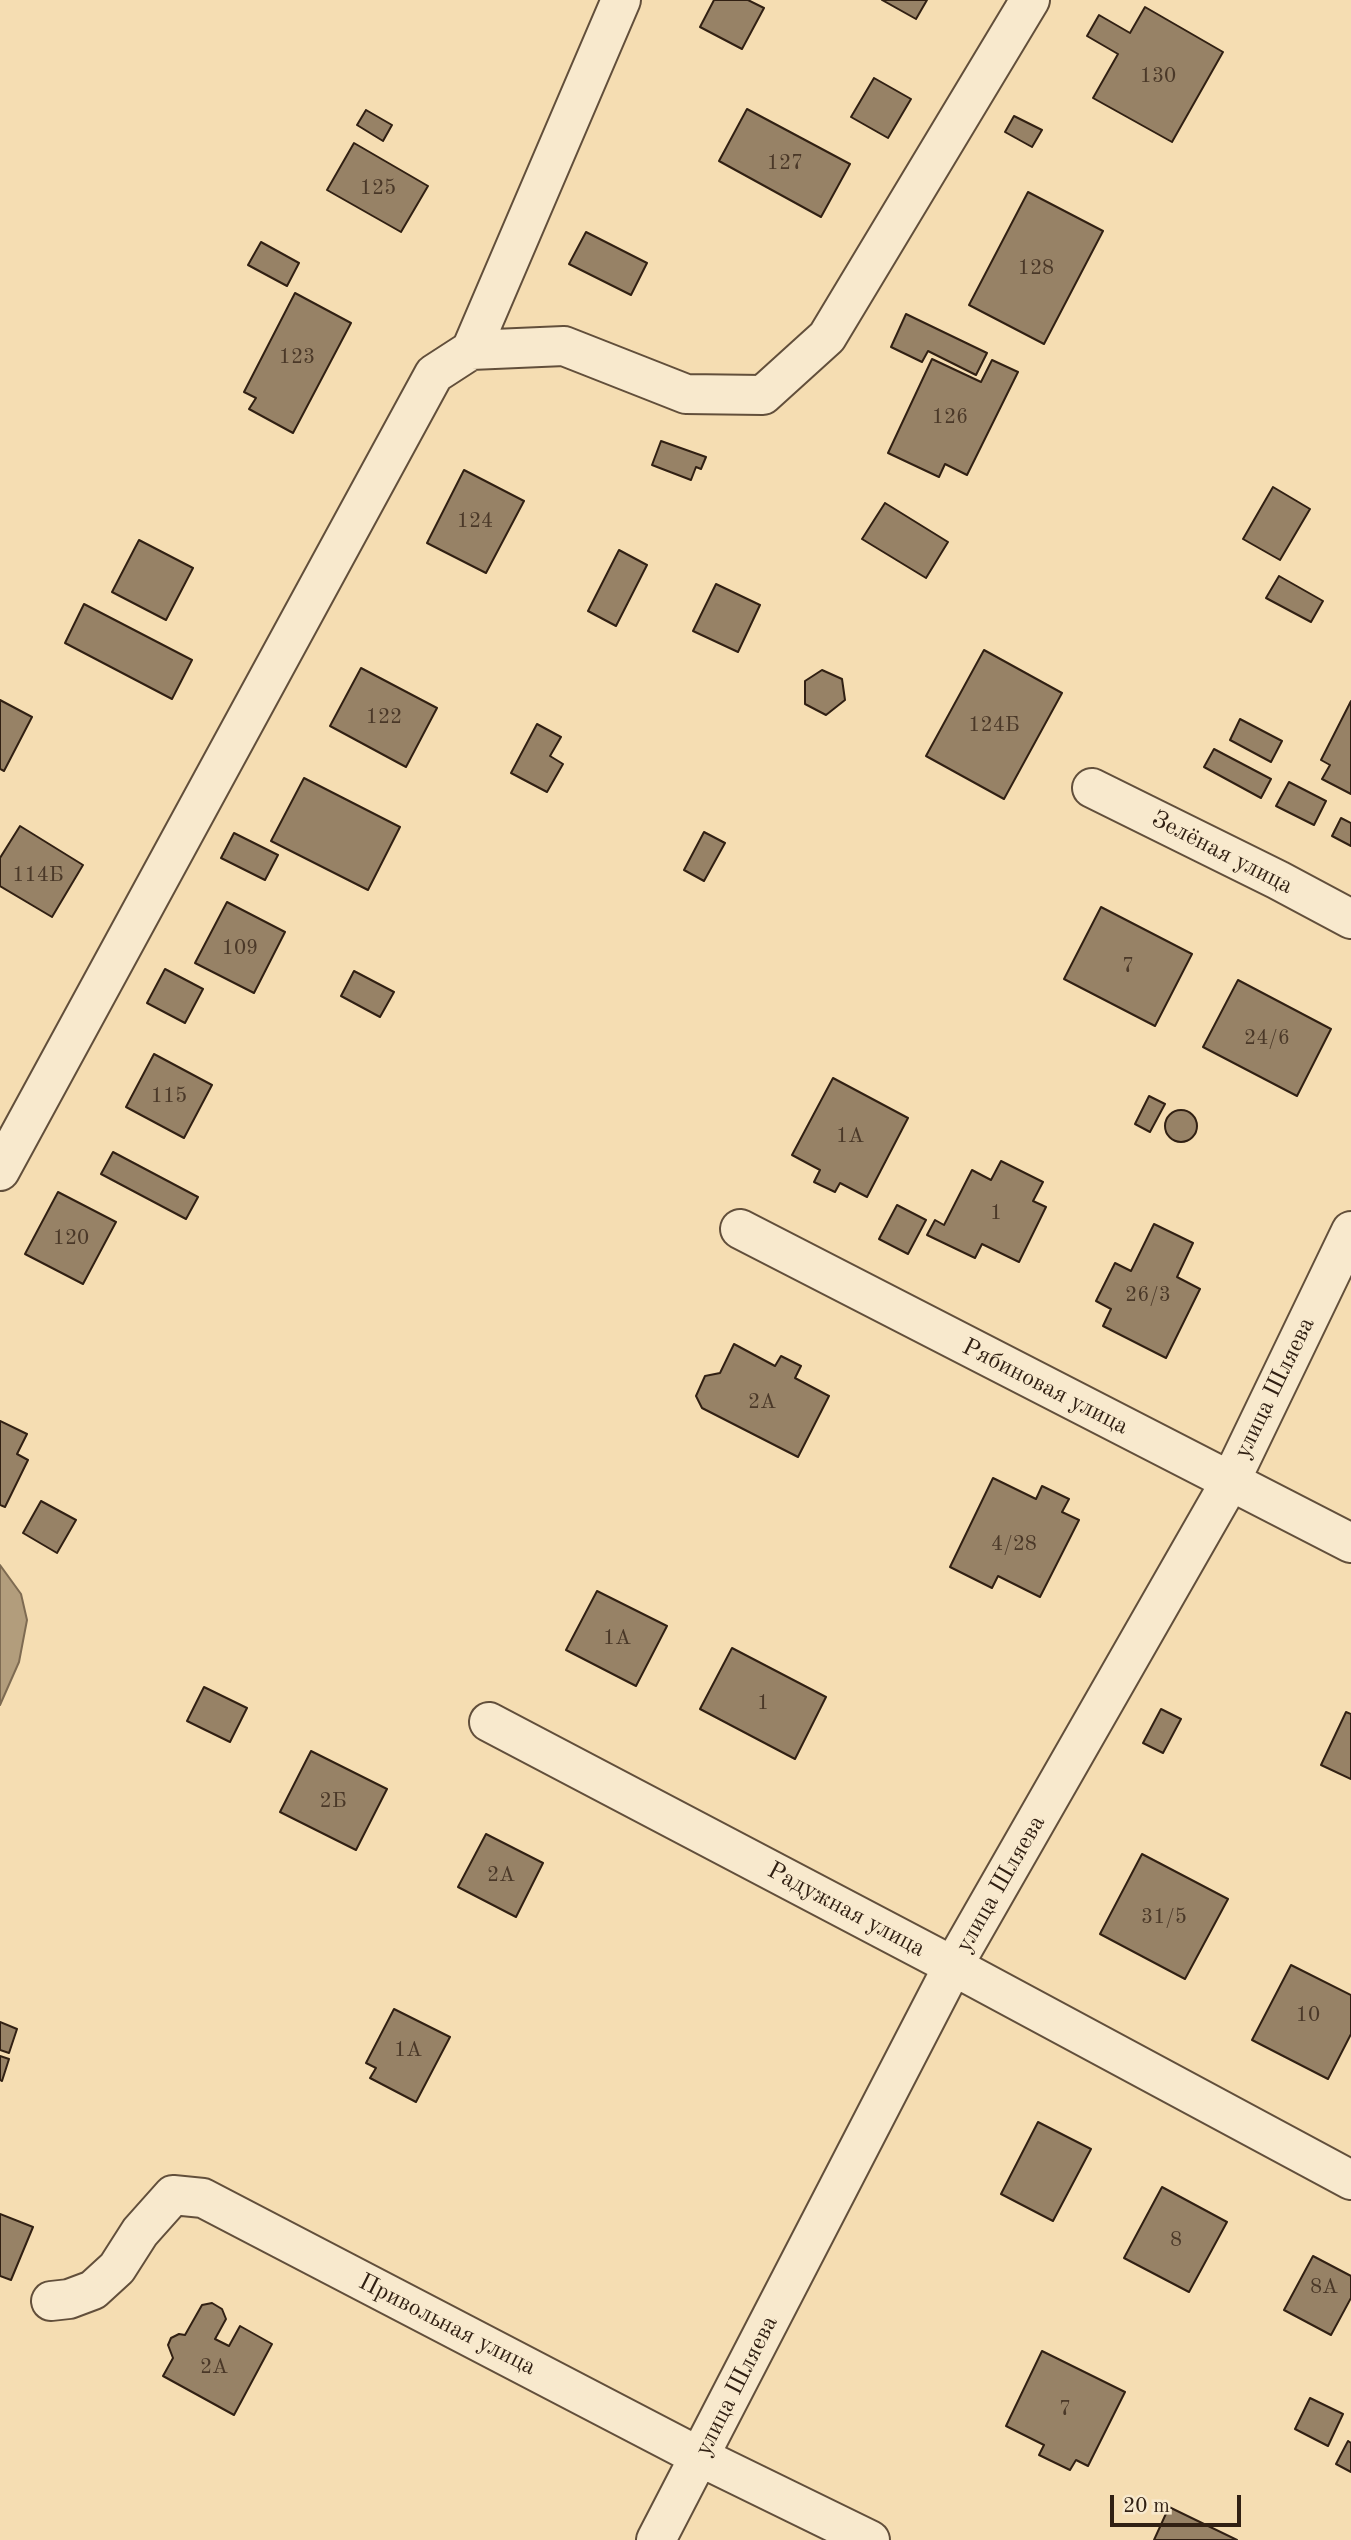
<!DOCTYPE html>
<html>
<head>
<meta charset="utf-8">
<style>
  body { margin:0 }
  #map { position:relative; width:1351px; height:2540px; overflow:hidden; background:#f5ddb2; font-family:"Old Standard TT",serif }
  canvas { display:block }
  .scale { position:absolute; left:1110px; top:2495px; width:131px; height:32px; box-sizing:border-box; border:4px solid #312013; border-top:0; padding-left:9px; font-size:21px; line-height:24px; white-space:nowrap; color:#312013; -webkit-text-stroke:5px #f8e9cd; paint-order:stroke }
</style>
</head>
<body>
<div id="map">
<canvas width="1351" height="2540"></canvas>
<div class="scale">20 m</div>
</div>
<script>
const g = document.querySelector('canvas').getContext('2d');
g.lineJoin = 'round';
function fillPath(path, color) { g.fillStyle = color; g.fill(path, 'evenodd'); }
const toPath = rows => new Path2D(rows.map(r => 'M' + r).join(''));
function trace(path, color, width, dash) { g.strokeStyle = color; g.lineWidth = width; g.lineCap = dash ? 'butt' : 'round'; g.setLineDash(dash || []); g.stroke(path); }
function drawText(font, color, halo, rows, align = 'center') {
  g.font = font + ' "Old Standard TT",serif'; g.lineWidth = 7; g.setLineDash([]); g.textBaseline = 'middle'; g.strokeStyle = halo; g.fillStyle = color; for (const [text, x, y, turn = 0] of rows) {
    g.save(); g.translate(x, y); g.rotate((+turn || 0) * Math.PI / 180); g.textAlign = isNaN(turn) ? turn : align; if (halo) g.strokeText(text, 0, 0); g.fillText(text, 0, 0); g.restore();
  }
}
const water = toPath([
  [0,1565,21,1594,27,1620,19,1662,0,1705,0,1565]
]);
fillPath(water, '#b29d7c');
trace(water, '#7e6b52', 2);
const building = toPath([
  [714,0,748,0,764,8,742,49,700,27,714,0],
  [882,0,927,0,916,19,882,0],
  [1145,7,1223,52,1172,142,1093,98,1118,54,1087,36,1099,15,1130,33,1145,7],
  [874,78,911,99,888,138,851,117,874,78],
  [747,109,850,164,821,217,719,161,747,109],
  [366,110,392,125,383,141,357,125,366,110],
  [1014,116,1042,130,1032,147,1005,132,1014,116],
  [354,143,428,186,401,232,327,190,354,143],
  [1028,192,1103,231,1044,344,969,305,1028,192],
  [586,232,647,263,631,295,569,264,586,232],
  [261,242,299,263,287,286,248,265,261,242],
  [295,293,351,323,293,433,249,409,256,398,244,392,295,293],
  [906,314,987,353,976,375,928,351,922,362,891,347,906,314],
  [932,359,981,382,992,360,1018,372,967,475,945,464,939,477,888,453,932,359],
  [661,441,706,457,701,469,696,467,691,480,652,465,661,441],
  [464,470,524,501,486,573,427,543,464,470],
  [1273,487,1310,509,1280,560,1243,539,1273,487],
  [885,503,948,542,926,578,862,539,885,503],
  [139,540,193,568,166,620,112,592,139,540],
  [619,550,647,565,616,626,588,611,619,550],
  [1279,576,1323,601,1311,622,1266,598,1279,576],
  [716,584,760,605,738,652,693,631,716,584],
  [84,604,192,660,172,699,65,643,84,604],
  [984,650,1062,693,1004,799,926,756,984,650],
  [361,668,437,708,406,767,330,726,361,668],
  [822,670,842,679,845,700,826,715,805,704,805,681,822,670],
  [0,700,32,717,4,771,0,769,0,700],
  [1351,701,1351,794,1322,779,1330,765,1321,760,1351,701],
  [1240,719,1282,741,1271,762,1230,740,1240,719],
  [537,724,561,737,550,756,563,764,547,792,511,773,537,724],
  [1214,749,1271,779,1261,798,1204,767,1214,749],
  [304,778,400,827,368,890,271,841,304,778],
  [1289,782,1326,801,1314,825,1276,806,1289,782],
  [1341,818,1351,823,1351,846,1332,836,1341,818],
  [20,826,83,865,52,917,0,886,0,858,20,826],
  [704,832,725,843,704,881,684,870,704,832],
  [234,833,278,855,265,880,221,858,234,833],
  [227,902,285,932,254,993,195,963,227,902],
  [1101,907,1192,954,1155,1026,1064,979,1101,907],
  [165,969,203,989,185,1023,147,1003,165,969],
  [354,971,394,992,380,1017,341,996,354,971],
  [1238,980,1331,1029,1297,1096,1203,1047,1238,980],
  [154,1054,212,1085,184,1138,126,1107,154,1054],
  [833,1078,908,1118,867,1197,840,1183,835,1192,814,1182,820,1170,792,1155,833,1078],
  [1149,1096,1165,1104,1150,1132,1135,1124,1149,1096],
  '1165 1126a16 16 0 1 1 32 0a16 16 0 1 1-32 0Z',
  [113,1152,198,1197,186,1219,101,1174,113,1152],
  [1001,1161,1043,1182,1033,1201,1046,1207,1019,1262,982,1244,975,1258,927,1235,935,1220,944,1225,972,1170,991,1180,1001,1161],
  [58,1192,116,1222,83,1284,25,1254,58,1192],
  [897,1205,926,1220,908,1254,879,1239,897,1205],
  [1154,1224,1193,1243,1177,1277,1200,1289,1166,1358,1103,1326,1111,1309,1096,1301,1115,1263,1131,1271,1154,1224],
  [734,1344,775,1366,781,1356,801,1366,795,1378,829,1396,798,1457,702,1408,696,1396,705,1376,720,1373,734,1344],
  [0,1421,27,1434,17,1454,28,1460,5,1507,0,1505,0,1421],
  [993,1478,1036,1499,1042,1486,1069,1499,1062,1512,1079,1520,1040,1597,998,1576,992,1588,950,1567,993,1478],
  [41,1501,76,1520,57,1553,23,1533,41,1501],
  [597,1591,667,1626,636,1686,566,1650,597,1591],
  [732,1648,826,1697,795,1759,700,1709,732,1648],
  [204,1687,247,1708,230,1742,187,1721,204,1687],
  [1161,1709,1181,1719,1163,1753,1143,1743,1161,1709],
  [1346,1712,1351,1714,1351,1779,1321,1765,1346,1712],
  [311,1751,387,1789,356,1850,280,1812,311,1751],
  [486,1834,543,1863,516,1917,458,1887,486,1834],
  [1142,1854,1228,1899,1185,1979,1100,1934,1142,1854],
  [1291,1965,1351,1995,1351,2034,1328,2079,1252,2040,1291,1965],
  [394,2009,450,2037,416,2102,370,2078,376,2068,366,2063,394,2009],
  [0,2022,17,2029,9,2053,0,2050,0,2022],
  [0,2056,9,2059,2,2081,0,2080,0,2056],
  [1038,2122,1091,2149,1053,2221,1001,2194,1038,2122],
  [1162,2187,1227,2222,1189,2292,1124,2258,1162,2187],
  [0,2214,33,2227,11,2280,0,2276,0,2214],
  [1313,2256,1351,2276,1351,2298,1331,2335,1284,2310,1313,2256],
  [212,2303,222,2309,226,2319,215,2339,229,2346,240,2326,272,2344,234,2415,163,2376,173,2358,168,2345,171,2338,179,2334,185,2335,202,2305,212,2303],
  [1042,2351,1125,2392,1088,2466,1076,2460,1070,2470,1039,2455,1044,2445,1006,2426,1042,2351],
  [1310,2398,1343,2414,1328,2446,1295,2429,1310,2398],
  [1348,2441,1351,2443,1351,2472,1336,2464,1348,2441],
  [1169,2507,1237,2540,1154,2540,1169,2507]
]);
fillPath(building, '#978266');
trace(building, '#312013', 2);
const minor = toPath([
  [471,350,621,0],
  [1092,788,1278,880,1351,919],
  [0,1171,434,374,471,350,564,346,686,394,763,395,827,337,1030,0],
  [740,1229,1351,1543],
  [489,1722,953,1966,1351,2180],
  [51,2301,69,2299,93,2290,117,2268,140,2232,173,2195,203,2198,700,2457,870,2540],
  [656,2540,953,1966,1230,1482,1351,1231]
]);
trace(minor, '#624f3b', 42);
trace(minor, '#f8e9cd', 38);
drawText('21px', '#4a3828', null, [
  ["130",1158,76],
  ["127",785,163],
  ["125",378,188],
  ["128",1036,268],
  ["123",297,357],
  ["126",950,417],
  ["124",475,521],
  ["122",384,717],
  ["124Б",994,725],
  ["114Б",38,875],
  ["109",240,948],
  ["7",1128,966],
  ["24/6",1267,1038],
  ["115",169,1096],
  ["1А",850,1136],
  ["1",996,1213],
  ["120",71,1238],
  ["26/3",1148,1295],
  ["2А",762,1402],
  ["4/28",1014,1544],
  ["1А",617,1638],
  ["1",763,1703],
  ["2Б",333,1801],
  ["2А",501,1875],
  ["31/5",1164,1917],
  ["10",1308,2015],
  ["1А",408,2050],
  ["8",1176,2240],
  ["8А",1324,2287],
  ["2А",214,2367],
  ["7",1065,2409]
]);
drawText('24px', '#312013', '#f8e9cd', [
  ["Зелёная улица",1222,853,27],
  ["Рябиновая улица",1045,1387,27],
  ["улица Шляева",1275,1388,-64],
  ["улица Шляева",1001,1884,-60],
  ["Радужная улица",846,1910,28],
  ["Привольная улица",447,2325,27],
  ["улица Шляева",737,2386,-63]
]);
</script>
</body>
</html>
